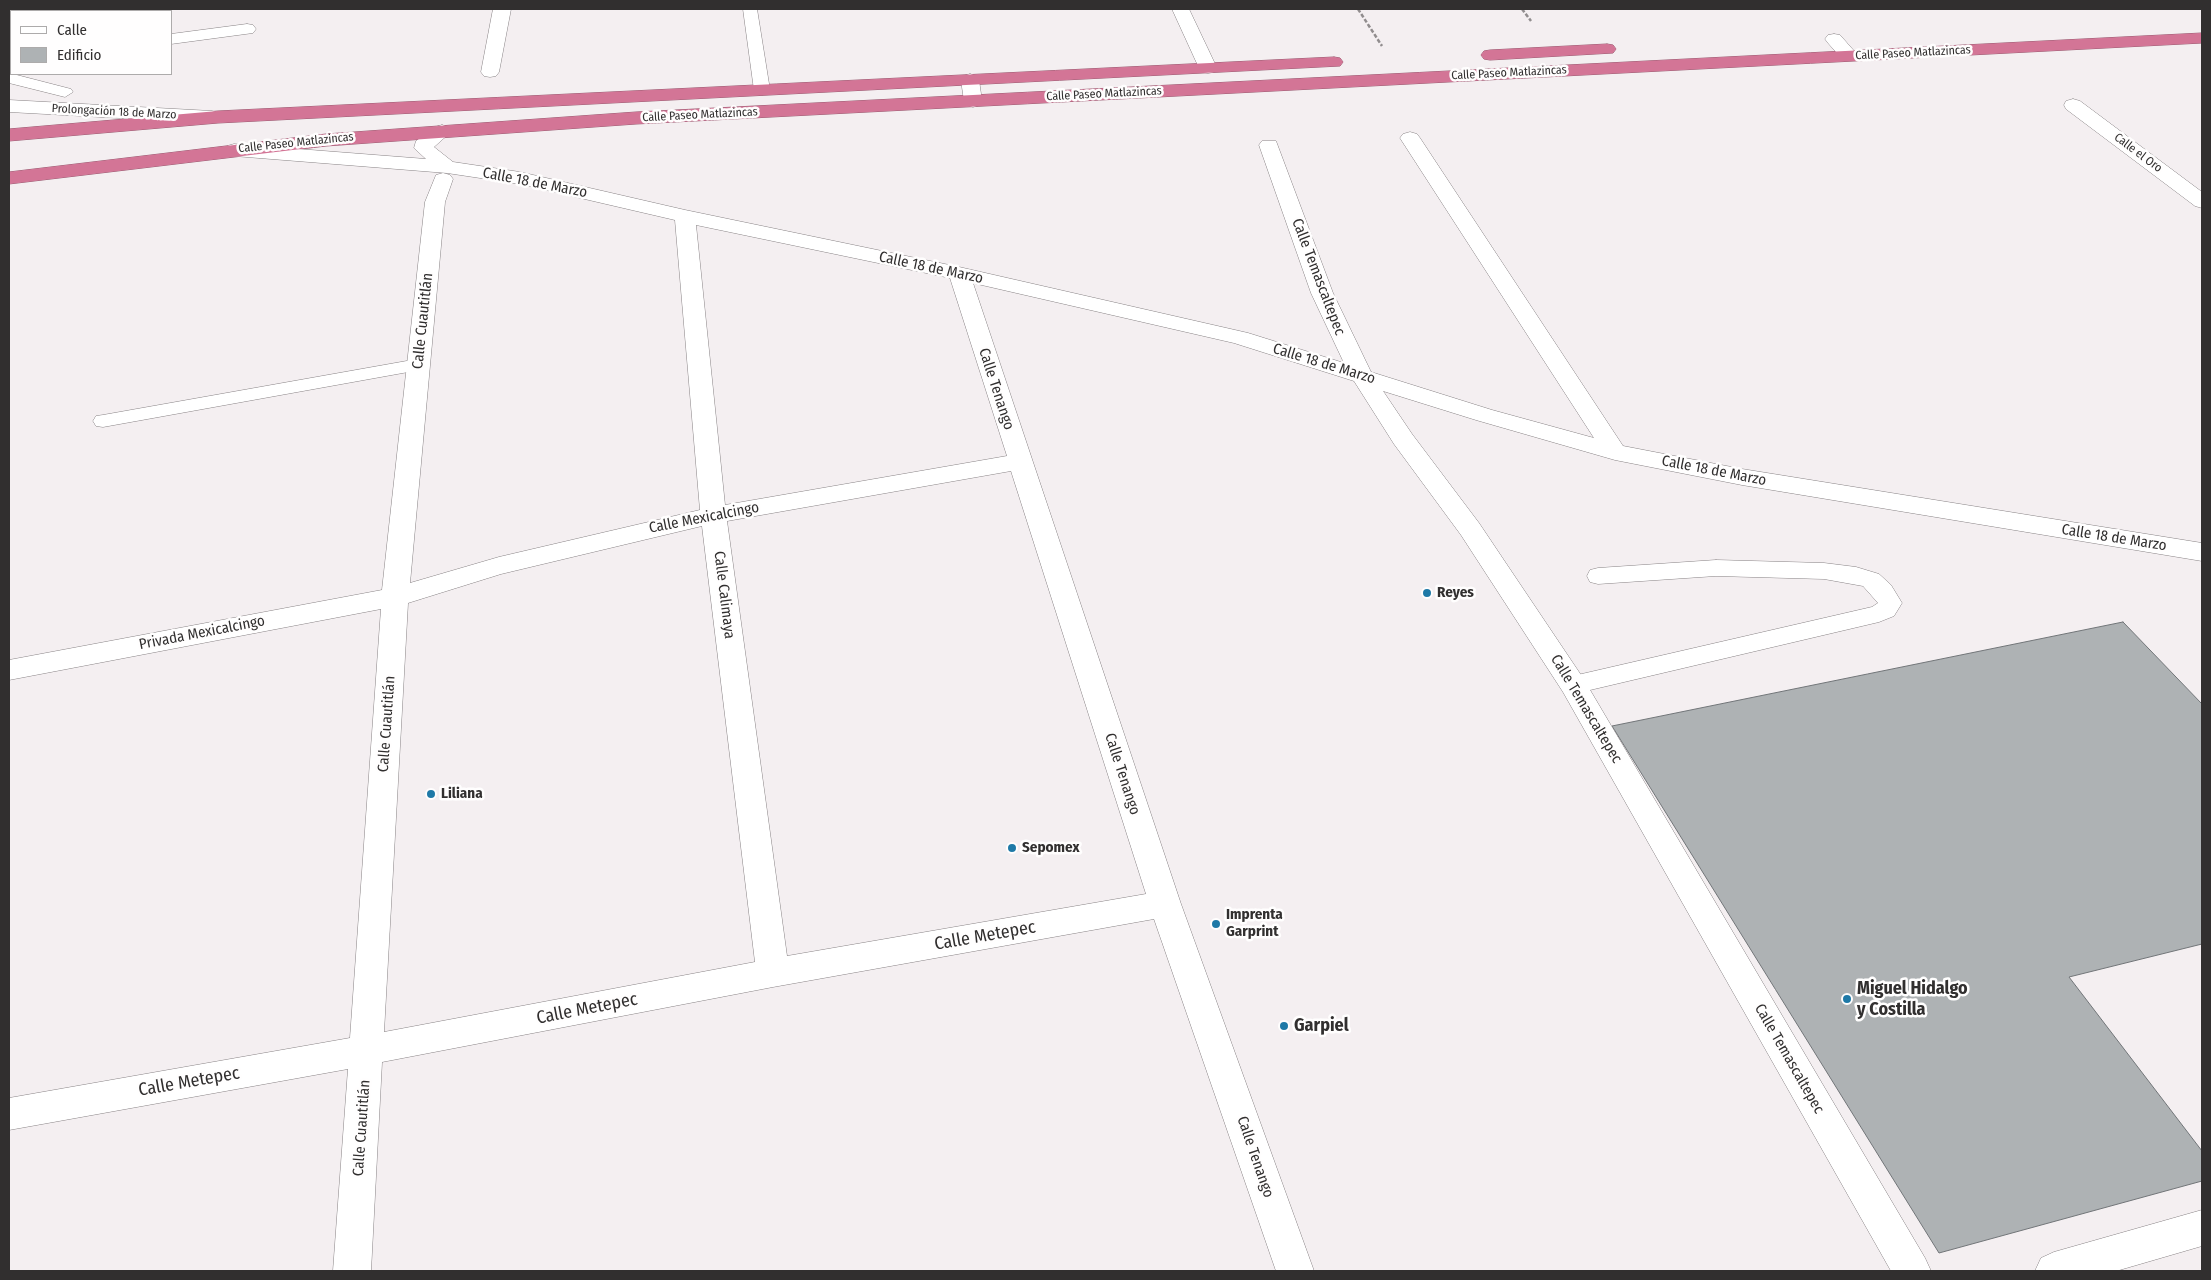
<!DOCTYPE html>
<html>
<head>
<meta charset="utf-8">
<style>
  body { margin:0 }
  #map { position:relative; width:2211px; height:1280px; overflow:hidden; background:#f4eff1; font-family:"Fira Sans Condensed",sans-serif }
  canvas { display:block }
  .frame { position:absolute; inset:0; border:10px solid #312f2f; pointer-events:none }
  .legend { position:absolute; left:10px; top:10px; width:162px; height:65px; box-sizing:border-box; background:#fffefe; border:1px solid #adabab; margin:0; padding:6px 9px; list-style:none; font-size:15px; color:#312f2f }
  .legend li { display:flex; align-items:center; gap:10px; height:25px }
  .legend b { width:25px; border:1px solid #adabab }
</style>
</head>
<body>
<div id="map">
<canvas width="2211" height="1280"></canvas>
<div class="frame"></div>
<ul class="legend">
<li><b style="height:6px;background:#fff"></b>Calle</li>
<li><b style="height:14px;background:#aeb2b4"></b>Edificio</li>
</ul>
</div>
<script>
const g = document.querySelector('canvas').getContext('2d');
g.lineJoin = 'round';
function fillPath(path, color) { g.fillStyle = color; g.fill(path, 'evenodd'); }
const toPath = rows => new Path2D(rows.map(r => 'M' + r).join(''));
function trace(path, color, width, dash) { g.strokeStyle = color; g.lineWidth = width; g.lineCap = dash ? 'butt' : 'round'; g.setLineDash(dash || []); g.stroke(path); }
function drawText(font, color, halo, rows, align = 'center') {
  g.font = font + ' "Fira Sans Condensed",sans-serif'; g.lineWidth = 5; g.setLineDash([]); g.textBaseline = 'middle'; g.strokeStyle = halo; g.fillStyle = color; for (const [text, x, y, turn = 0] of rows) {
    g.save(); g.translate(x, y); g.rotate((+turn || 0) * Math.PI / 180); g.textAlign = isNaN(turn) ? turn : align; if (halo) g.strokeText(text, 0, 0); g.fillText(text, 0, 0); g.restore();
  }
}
const building = toPath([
  [2123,622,2202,704,2202,944,2069,977,2202,1151,2202,1181,1939,1253,1612,726,2123,622]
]);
fillPath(building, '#aeb2b4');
trace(building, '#717578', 1);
const lane = toPath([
  [743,9,757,9,770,90,768,93,762,95,754,90,743,9],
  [9,73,71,89,73,92,65,97,9,83,9,73],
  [418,359,425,361,428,365,425,369,103,427,96,426,93,421,96,416,103,415,418,359],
  [1716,560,1824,563,1856,567,1879,574,1891,585,1902,603,1894,616,1879,622,1573,694,1564,691,1561,685,1564,679,1573,676,1872,607,1878,603,1863,586,1824,579,1716,576,1598,584,1590,582,1587,576,1590,570,1598,568,1716,560]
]);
const street = toPath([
  [493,9,511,9,499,72,496,76,490,77,484,76,481,72,493,9],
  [1172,9,1189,9,1217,68,1214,72,1208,73,1202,72,1199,68,1172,9],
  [247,24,253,25,256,29,253,33,171,44,171,34,247,24],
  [9,53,11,53,11,64,9,64,9,53],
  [2073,99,2080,101,2202,192,2202,208,2195,206,2066,109,2064,105,2066,101,2073,99],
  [442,125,449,127,452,131,434,147,453,162,520,172,685,210,959,267,1248,333,1344,363,1311,293,1259,145,1262,141,1276,141,1333,293,1371,372,1492,410,1594,438,1400,138,1403,134,1410,132,1417,134,1420,138,1623,446,1742,469,2202,543,2202,561,1742,485,1615,460,1476,420,1383,391,1412,434,1479,523,1583,678,1925,1258,1931,1271,1891,1271,1563,692,1461,535,1394,444,1354,381,1234,343,973,283,1181,904,1314,1271,1276,1271,1154,919,773,987,382,1062,371,1271,333,1271,348,1069,9,1130,9,1098,350,1038,381,609,9,680,9,660,382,590,425,202,436,175,443,173,450,175,453,179,445,202,410,583,499,557,700,510,675,220,520,184,447,173,234,156,227,154,224,150,227,146,234,144,426,159,414,148,416,141,435,127,442,125],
  [696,225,950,278,1007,456,725,505,696,225],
  [1011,471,1146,894,787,956,727,521,1011,471],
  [702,526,755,962,384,1032,408,603,501,574,702,526],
  [2202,1210,2202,1246,2116,1271,2035,1271,2041,1258,2054,1252,2202,1210]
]);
const secondary = toPath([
  [1834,34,1840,35,1855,52,1858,56,1855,60,1843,60,1828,43,1825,39,1828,35,1834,34],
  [970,74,977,76,979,80,982,101,980,105,973,107,966,105,964,101,961,80,963,76,970,74],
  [9,100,212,111,219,113,222,117,219,121,212,123,9,112,9,100]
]);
const highway = toPath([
  [2202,33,2202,43,636,124,326,146,9,184,9,172,326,134,636,112,2202,33],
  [1607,44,1613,45,1616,49,1613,53,1490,60,1484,59,1481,55,1484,51,1490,50,1607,44],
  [1334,57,1340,58,1343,62,1340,66,218,123,9,141,9,129,218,111,1334,57]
]);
trace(lane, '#888385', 1);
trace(street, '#888385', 1);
trace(secondary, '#888385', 1);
trace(highway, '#9a5c72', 1);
trace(toPath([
  [1358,9,1382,46],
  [1522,9,1531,21],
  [37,11,57,9],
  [9,15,11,14]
]), '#918d8e', 2.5, [4, 2]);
fillPath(lane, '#fff');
fillPath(street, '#fff');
fillPath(secondary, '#fff');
fillPath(highway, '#d37596');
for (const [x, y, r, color] of [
  [1427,593,5,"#1e79a7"],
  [431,794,5,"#1e79a7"],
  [1012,848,5,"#1e79a7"],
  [1216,924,5,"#1e79a7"],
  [1847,999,5,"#1e79a7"],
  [1284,1026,5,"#1e79a7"]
]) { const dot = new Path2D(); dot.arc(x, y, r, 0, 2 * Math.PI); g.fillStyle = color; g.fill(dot); trace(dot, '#fffefe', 2); }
drawText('12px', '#312f2f', '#fffefe', [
  ["Calle Paseo Matlazincas",1913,53,-3],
  ["Calle Paseo Matlazincas",1509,73,-3],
  ["Calle Paseo Matlazincas",1104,94,-3],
  ["Prolongación 18 de Marzo",114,112,3],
  ["Calle Paseo Matlazincas",700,115,-3],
  ["Calle Paseo Matlazincas",296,143,-6],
  ["Calle el Oro",2138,153,37]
]);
drawText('15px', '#312f2f', '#fffefe', [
  ["Calle 18 de Marzo",535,183,11],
  ["Calle 18 de Marzo",931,268,12],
  ["Calle Temascaltepec",1318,277,69],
  ["Calle Cuautitlán",423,321,-84],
  ["Calle 18 de Marzo",1324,364,17],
  ["Calle Tenango",996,389,72],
  ["Calle 18 de Marzo",1714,471,11],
  ["Calle Mexicalcingo",704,518,-11],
  ["Calle 18 de Marzo",2114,538,9],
  ["Calle Calimaya",724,595,83],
  ["Privada Mexicalcingo",202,633,-11],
  ["Calle Temascaltepec",1586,709,59],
  ["Calle Cuautitlán",387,724,-86],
  ["Calle Tenango",1122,774,72],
  ["Calle Temascaltepec",1789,1059,60],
  ["Calle Cuautitlán",362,1128,-86],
  ["Calle Tenango",1255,1157,71]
]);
drawText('bold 15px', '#312f2f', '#fffefe', [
  ["Reyes",1437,593],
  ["Liliana",441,794],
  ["Sepomex",1022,848],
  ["Imprenta",1226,915],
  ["Garprint",1226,932]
], 'left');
drawText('18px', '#312f2f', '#fffefe', [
  ["Calle Metepec",985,936,-10],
  ["Calle Metepec",587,1009,-11],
  ["Calle Metepec",189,1082,-10]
]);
drawText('bold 18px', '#312f2f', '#fffefe', [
  ["Miguel Hidalgo",1857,989],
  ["y Costilla",1857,1010],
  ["Garpiel",1294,1026]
], 'left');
</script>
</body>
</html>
